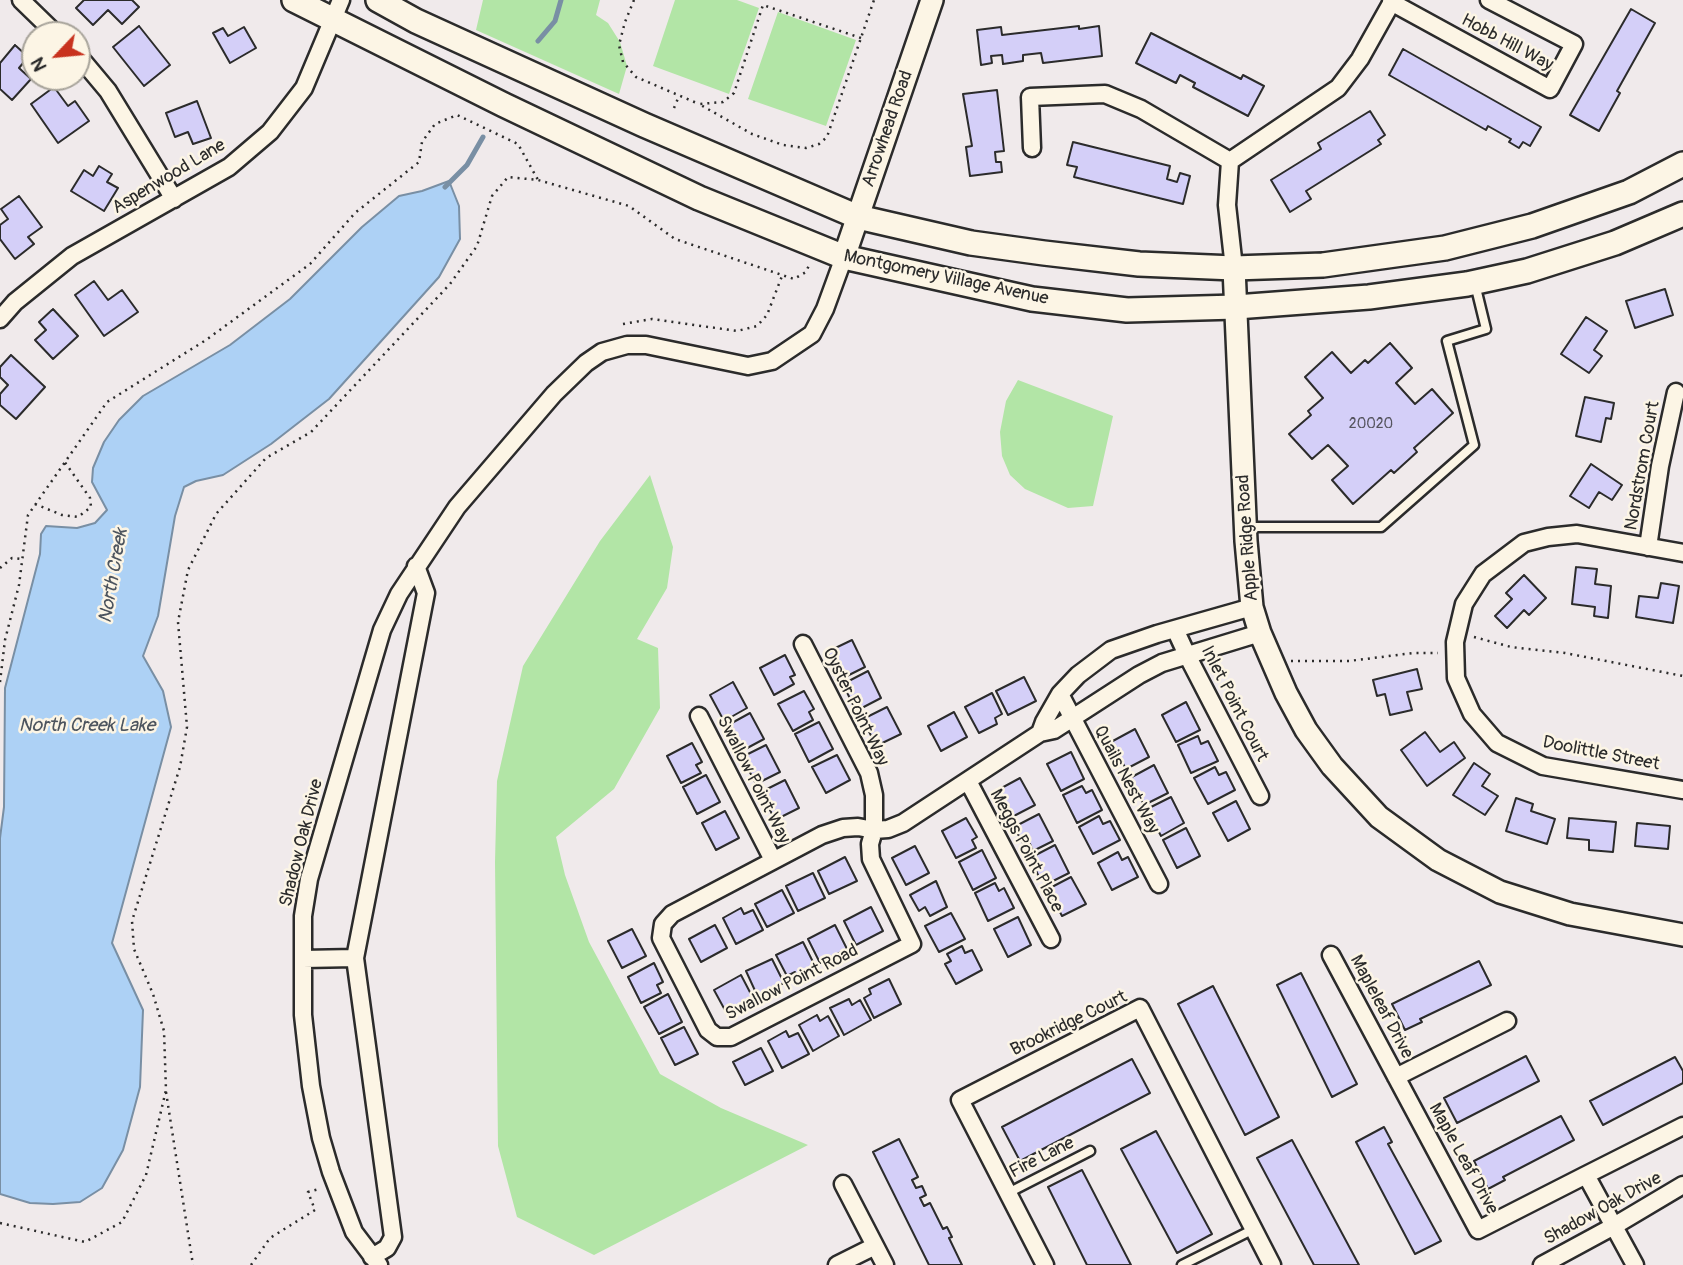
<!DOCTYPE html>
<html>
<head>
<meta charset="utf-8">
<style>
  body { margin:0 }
  #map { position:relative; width:1683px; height:1265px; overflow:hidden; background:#f0eaeb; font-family:Pangolin,sans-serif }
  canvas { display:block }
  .north { position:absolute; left:21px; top:21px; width:70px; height:70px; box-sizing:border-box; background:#fcf5e5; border:2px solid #a8a49b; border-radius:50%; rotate:244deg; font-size:19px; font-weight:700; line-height:28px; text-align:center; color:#2b2b2b }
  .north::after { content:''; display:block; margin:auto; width:24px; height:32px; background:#c8321e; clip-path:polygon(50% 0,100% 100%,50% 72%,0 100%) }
</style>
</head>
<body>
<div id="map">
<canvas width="1683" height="1265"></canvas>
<div class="north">N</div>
</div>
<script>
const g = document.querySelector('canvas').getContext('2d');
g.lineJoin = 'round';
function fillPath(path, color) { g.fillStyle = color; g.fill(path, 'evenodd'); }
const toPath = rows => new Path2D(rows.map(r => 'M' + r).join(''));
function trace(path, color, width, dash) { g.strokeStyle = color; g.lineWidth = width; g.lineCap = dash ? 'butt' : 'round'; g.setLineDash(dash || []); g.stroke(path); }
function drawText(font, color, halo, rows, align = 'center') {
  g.font = font + ' Pangolin,sans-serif'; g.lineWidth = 5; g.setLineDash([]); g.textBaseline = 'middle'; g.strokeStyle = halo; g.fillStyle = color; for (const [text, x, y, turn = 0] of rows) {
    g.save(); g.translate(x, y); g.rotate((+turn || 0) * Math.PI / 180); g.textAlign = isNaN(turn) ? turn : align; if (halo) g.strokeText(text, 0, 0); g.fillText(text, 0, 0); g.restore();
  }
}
fillPath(toPath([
  [483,0,600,0,596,15,608,23,620,42,627,66,619,94,476,30],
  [675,0,737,0,759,8,729,94,653,66],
  [778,12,856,40,826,126,748,99],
  [1018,380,1113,416,1093,506,1068,508,1025,489,1010,475,1002,456,1000,432,1006,401],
  [650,475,673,547,667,588,637,639,658,648,660,708,614,789,556,837,565,875,589,942,660,1074,721,1108,808,1145,594,1255,517,1217,498,1146,495,862,497,781,523,666,600,541]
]), '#b2e5a6');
const water = toPath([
  [449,181,459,206,460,239,439,277,329,399,271,444,223,475,196,481,184,487,175,516,158,616,143,656,163,691,171,727,112,943,143,1010,140,1087,123,1150,102,1188,80,1202,53,1204,30,1203,0,1194,0,838,4,807,5,688,40,554,41,534,46,526,77,528,95,523,107,510,92,482,93,468,104,442,119,420,143,396,230,345,290,299,362,227,399,196,422,191,449,181]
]);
fillPath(water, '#add1f5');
trace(water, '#798fa4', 2);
trace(toPath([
  [538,41,555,21,561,0],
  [445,187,467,165,483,137]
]), '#798fa4', 5);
const building = toPath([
  [84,0,132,0,139,7,122,24,108,10,93,25,76,8,84,0],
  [1631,9,1655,23,1617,91,1620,93,1599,131,1570,115,1631,9],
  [139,26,170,65,144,86,113,47,139,26],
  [1079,26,1079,29,1099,26,1102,56,1043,63,1041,53,1023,55,1023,61,1003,64,1002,55,991,56,992,63,981,65,977,30,1001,27,1002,35,1079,26],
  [244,27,256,48,230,63,213,33,223,28,228,36,244,27],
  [1151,33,1241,79,1243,75,1264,86,1248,116,1193,87,1195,83,1180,75,1176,83,1136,63,1151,33],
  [15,45,28,57,19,68,31,79,12,100,0,89,0,63,15,45],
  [1403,49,1541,127,1530,146,1523,142,1519,148,1509,142,1511,139,1488,126,1486,130,1389,75,1403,49],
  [54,87,68,106,75,101,89,121,58,143,31,104,54,87],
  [997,90,1004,151,995,152,996,162,1001,162,1002,172,970,176,966,147,972,146,963,94,997,90],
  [197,101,211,138,193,144,188,132,175,137,166,113,197,101],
  [1370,111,1385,135,1378,140,1381,144,1306,191,1311,199,1290,212,1271,180,1321,149,1318,143,1370,111],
  [1073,142,1170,166,1167,179,1177,182,1180,173,1190,176,1183,204,1074,177,1077,167,1067,165,1073,142],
  [99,166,112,174,107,182,118,188,104,211,71,191,84,170,93,176,99,166],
  [19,196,42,227,28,237,34,244,15,259,0,239,0,225,8,219,1,209,19,196],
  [94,281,108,300,122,290,138,312,104,336,75,295,94,281],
  [1665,289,1673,315,1635,328,1626,301,1665,289],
  [53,309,78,336,53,359,35,340,46,330,39,322,53,309],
  [1586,317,1607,331,1594,350,1602,356,1589,373,1561,354,1586,317],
  [1390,343,1412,368,1396,383,1415,404,1432,389,1453,413,1414,448,1417,452,1394,473,1391,470,1353,504,1332,480,1348,466,1328,445,1312,459,1289,434,1311,415,1308,411,1323,398,1305,377,1332,352,1351,373,1365,360,1368,363,1390,343],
  [11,355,45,387,16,419,0,405,0,394,8,385,0,377,0,367,11,355],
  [1585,397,1614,403,1611,419,1606,418,1601,442,1576,436,1585,397],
  [1591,464,1622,485,1612,500,1599,492,1589,508,1570,496,1591,464],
  [1576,567,1597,569,1595,584,1611,586,1608,618,1594,616,1595,607,1572,604,1576,567],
  [1524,575,1546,598,1529,615,1524,610,1507,628,1495,616,1512,599,1506,593,1524,575],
  [1661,583,1679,586,1673,623,1636,617,1639,596,1658,598,1661,583],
  [852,640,865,667,841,679,827,652,852,640],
  [785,655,795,675,790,677,794,684,774,695,760,668,785,655],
  [1417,669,1422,689,1407,692,1412,710,1390,715,1385,694,1377,696,1373,680,1417,669],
  [868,671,881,698,856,711,843,684,868,671],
  [1024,677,1036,701,1008,715,996,691,1024,677],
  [733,682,747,708,724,721,710,695,733,682],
  [804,691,814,709,809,712,813,720,793,731,778,704,804,691],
  [992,693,1002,714,995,718,997,724,979,733,965,707,992,693],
  [1186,702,1200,730,1176,742,1162,715,1186,702],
  [887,707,901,734,876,746,863,719,887,707],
  [954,712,967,737,941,751,928,726,954,712],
  [750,713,764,739,738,753,729,734,734,732,730,724,750,713],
  [819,722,833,749,809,762,795,734,819,722],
  [1135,729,1149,757,1126,769,1111,742,1135,729],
  [1425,732,1440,752,1454,742,1465,758,1427,786,1401,750,1425,732],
  [1198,736,1201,744,1208,741,1218,761,1191,773,1178,745,1198,736],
  [692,743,702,762,696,765,701,773,681,783,667,756,692,743],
  [766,745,780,772,756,784,742,757,766,745],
  [1071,752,1084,779,1061,791,1047,764,1071,752],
  [837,755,850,780,826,793,812,767,837,755],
  [1474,763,1490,774,1482,786,1498,796,1485,815,1453,795,1474,763],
  [1154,765,1168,793,1144,805,1130,778,1154,765],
  [1215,767,1219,775,1226,772,1235,790,1208,804,1194,778,1215,767],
  [706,775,720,802,697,814,683,787,706,775],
  [1020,778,1035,805,1010,818,996,791,1020,778],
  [785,780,799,808,775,820,761,792,785,780],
  [1082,786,1086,793,1092,790,1102,810,1077,823,1063,795,1082,786],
  [1171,797,1184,823,1161,836,1147,809,1171,797],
  [1516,798,1533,804,1531,811,1555,819,1547,844,1506,831,1516,798],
  [1236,801,1250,829,1228,841,1213,813,1236,801],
  [725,811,739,838,716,850,702,823,725,811],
  [1039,814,1053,841,1033,851,1030,844,1025,847,1014,827,1039,814],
  [1099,816,1103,824,1110,821,1120,840,1093,854,1079,827,1099,816],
  [966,818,977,837,972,840,976,848,956,858,942,831,966,818],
  [1569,818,1616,822,1613,852,1589,850,1589,840,1567,838,1569,818],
  [1637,823,1670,826,1668,849,1635,846,1637,823],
  [1186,828,1200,856,1177,868,1163,840,1186,828],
  [1055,845,1069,873,1049,883,1045,876,1040,879,1030,858,1055,845],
  [915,846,929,873,906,885,892,858,915,846],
  [982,850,996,878,973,890,959,862,982,850],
  [1118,852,1122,860,1128,857,1138,877,1112,890,1098,863,1118,852],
  [845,857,857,881,829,894,818,871,845,857],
  [813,873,825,898,798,911,786,886,813,873],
  [1071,877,1086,904,1062,916,1048,889,1071,877],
  [936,881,947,907,930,916,925,907,919,911,910,895,936,881],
  [995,883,999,891,1004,888,1014,908,988,921,975,893,995,883],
  [782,890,794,913,767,927,755,904,782,890],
  [871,907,883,931,856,945,844,921,871,907],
  [741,908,744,914,753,910,763,930,736,944,723,918,741,908],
  [951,913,965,939,939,952,925,926,951,913],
  [1018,917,1031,945,1008,957,994,929,1018,917],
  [715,925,727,948,701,962,689,939,715,925],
  [835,925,847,949,820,963,808,939,835,925],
  [632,929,646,956,622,968,608,941,632,929],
  [803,942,816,968,798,978,795,972,787,976,776,955,803,942],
  [962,946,965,953,972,950,982,970,956,984,945,964,951,961,947,954,962,946],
  [772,959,784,983,757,995,746,971,772,959],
  [1479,961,1491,985,1420,1019,1422,1022,1405,1030,1392,1004,1479,961],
  [654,963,663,982,657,985,661,993,641,1003,628,977,654,963],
  [1301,973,1357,1084,1332,1097,1277,985,1301,973],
  [741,975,753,998,726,1012,714,990,741,975],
  [889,979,901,1004,874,1018,864,998,871,994,869,989,889,979],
  [1213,986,1279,1117,1245,1135,1178,1004,1213,986],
  [668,994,682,1022,659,1034,644,1007,668,994],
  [849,999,852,1005,860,1000,871,1020,844,1035,830,1008,849,999],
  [817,1015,820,1021,828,1016,839,1036,813,1051,799,1025,817,1015],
  [684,1027,698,1054,675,1065,661,1038,684,1027],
  [786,1031,789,1037,798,1033,809,1054,782,1068,768,1041,786,1031],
  [761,1048,773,1071,745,1085,733,1062,761,1048],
  [1526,1056,1539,1081,1457,1123,1444,1098,1526,1056],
  [1675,1057,1683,1071,1683,1083,1603,1125,1590,1101,1675,1057],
  [1132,1059,1150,1093,1020,1161,1002,1127,1132,1059],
  [1561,1116,1574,1140,1503,1177,1505,1180,1488,1189,1474,1161,1561,1116],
  [1384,1127,1392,1142,1388,1144,1441,1241,1415,1254,1356,1142,1384,1127],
  [1156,1131,1212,1234,1177,1253,1121,1149,1156,1131],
  [899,1139,918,1177,912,1180,916,1188,922,1186,926,1195,920,1198,924,1206,930,1203,943,1229,947,1227,952,1237,949,1238,962,1265,929,1265,873,1152,899,1139],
  [1292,1140,1359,1265,1314,1265,1257,1158,1292,1140],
  [1082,1170,1131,1265,1087,1265,1048,1187,1082,1170]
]);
fillPath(building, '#d4cff8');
trace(building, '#2b2b2b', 2);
const service = toPath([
  [1248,527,1381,527,1474,445,1447,341,1486,329,1475,284],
  [1008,1193,1090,1151],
  [1182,1265,1254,1229]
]);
const minor = toPath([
  [21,0,57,35],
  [1391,2,1550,89,1574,44,1489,0],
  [77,54,108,91,174,199],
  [1032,148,1030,97,1105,94,1141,109,1230,161],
  [1230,161,1338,88,1360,59,1393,0],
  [1230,161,1227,205,1234,268],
  [0,319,15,302,72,256,229,167,270,132,304,88,341,0],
  [1648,547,1660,466,1676,392],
  [1683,553,1577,534,1548,537,1524,543,1483,574,1464,604,1455,642,1456,678,1472,714,1497,743,1543,766,1683,790],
  [1175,629,1187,655,1260,796],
  [803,644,869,773,874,795,874,830,870,844,871,859,912,944,731,1037,717,1037,708,1030,661,938,663,924,672,914,822,835,843,828,858,827,874,830,888,829,903,823,1040,733,1054,730,1139,675,1162,663,1260,633],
  [1060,694,1159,884],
  [699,716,773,860],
  [1040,733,1044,722,1060,694,1078,675,1111,650,1157,634,1252,607],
  [968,781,1051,939],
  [1331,955,1478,1230,1586,1175,1635,1265],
  [303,959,355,958],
  [1396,1077,1507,1021],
  [1586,1175,1683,1126],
  [843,1184,885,1265],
  [372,1257,387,1248,393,1237,355,958,426,593,416,566],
  [379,1265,354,1232,331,1172,321,1138,311,1086,303,1015,303,916,309,879,382,630,399,594,457,507,554,394,586,363,602,352,627,345,646,345,748,366,772,361,812,334,825,309,844,257],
  [837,1265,875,1246],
  [1045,1265,960,1100,1140,1008,1272,1265],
  [1542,1265,1614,1226,1683,1185]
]);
const tertiary = toPath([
  [844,257,932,0],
  [1234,268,1246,541,1252,607,1260,633,1286,693,1306,730,1332,766,1379,817,1438,860,1500,892,1570,914,1683,935]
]);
const secondary = toPath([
  [294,0,504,105,699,198,817,246,844,257,1032,299,1127,310,1236,307,1369,297,1467,284,1527,271,1615,243,1683,214],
  [378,0,416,21,644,125,858,217,971,243,1044,253,1139,264,1234,268,1323,265,1445,248,1532,226,1629,192,1683,164]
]);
trace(service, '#2b2b2b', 13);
trace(minor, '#2b2b2b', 21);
trace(tertiary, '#2b2b2b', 26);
trace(secondary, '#2b2b2b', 28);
trace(toPath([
  [634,0,625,22,619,45,623,62,636,77,699,104],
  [861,38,763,5,734,93,723,102,699,104,752,134,783,145,806,148,819,144,827,137,874,0],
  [674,108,679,96],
  [623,324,652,319,737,331,757,326,767,315,782,276],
  [35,504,62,515,78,517,91,507,90,498,64,461],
  [0,568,12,558,21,559],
  [1474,637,1511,647,1565,653,1683,676],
  [1291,661,1349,661,1413,653,1438,653],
  [0,682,5,640,19,585,28,515,107,402,206,340,310,264,355,213,419,162,422,142,435,124,457,115,518,144,538,180],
  [166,1092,193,1265],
  [0,1223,85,1242,122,1222,146,1175,166,1090,164,1031,153,994,134,949,132,921,180,767,187,727,178,622,188,570,216,514,266,458,311,432,450,284,477,246,492,196,508,177,538,180,629,206,675,239,794,279,806,272,810,263],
  [251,1265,270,1238,315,1210,308,1192,319,1189]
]), '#2b2b2b', 2.5, [2, 5]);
trace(service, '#fcf5e5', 8);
trace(minor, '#fcf5e5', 16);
trace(tertiary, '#fcf5e5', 21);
trace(secondary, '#fcf5e5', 23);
drawText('14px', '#55545e', null, [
  ["20020",1371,424]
]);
drawText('18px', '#2b2b2b', '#fcf5e5', [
  ["Hobb Hill Way",1507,43,28],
  ["Arrowhead Road",888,129,-71],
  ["Aspenwood Lane",169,177,-31],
  ["Montgomery Village Avenue",946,278,12],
  ["Nordstrom Court",1643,466,-80],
  ["Apple Ridge Road",1248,538,-94],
  ["Inlet Point Court",1234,704,63],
  ["Oyster Point Way",855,707,64],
  ["Doolittle Street",1601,754,11],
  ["Swallow Point Way",753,780,63],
  ["Quails Nest Way",1126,780,62],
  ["Shadow Oak Drive",302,843,-76],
  ["Meggs Point Place",1026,851,62],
  ["Swallow Point Road",792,983,-27],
  ["Mapleleaf Drive",1381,1007,62],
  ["Brookridge Court",1069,1024,-26],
  ["Fire Lane",1042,1158,-27],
  ["Maple Leaf Drive",1463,1159,61],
  ["Shadow Oak Drive",1603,1209,-29]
]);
drawText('italic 19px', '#4c545e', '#fcf5e5', [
  ["North Creek",114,576,-80],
  ["North Creek Lake",87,726]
]);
</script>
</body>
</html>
